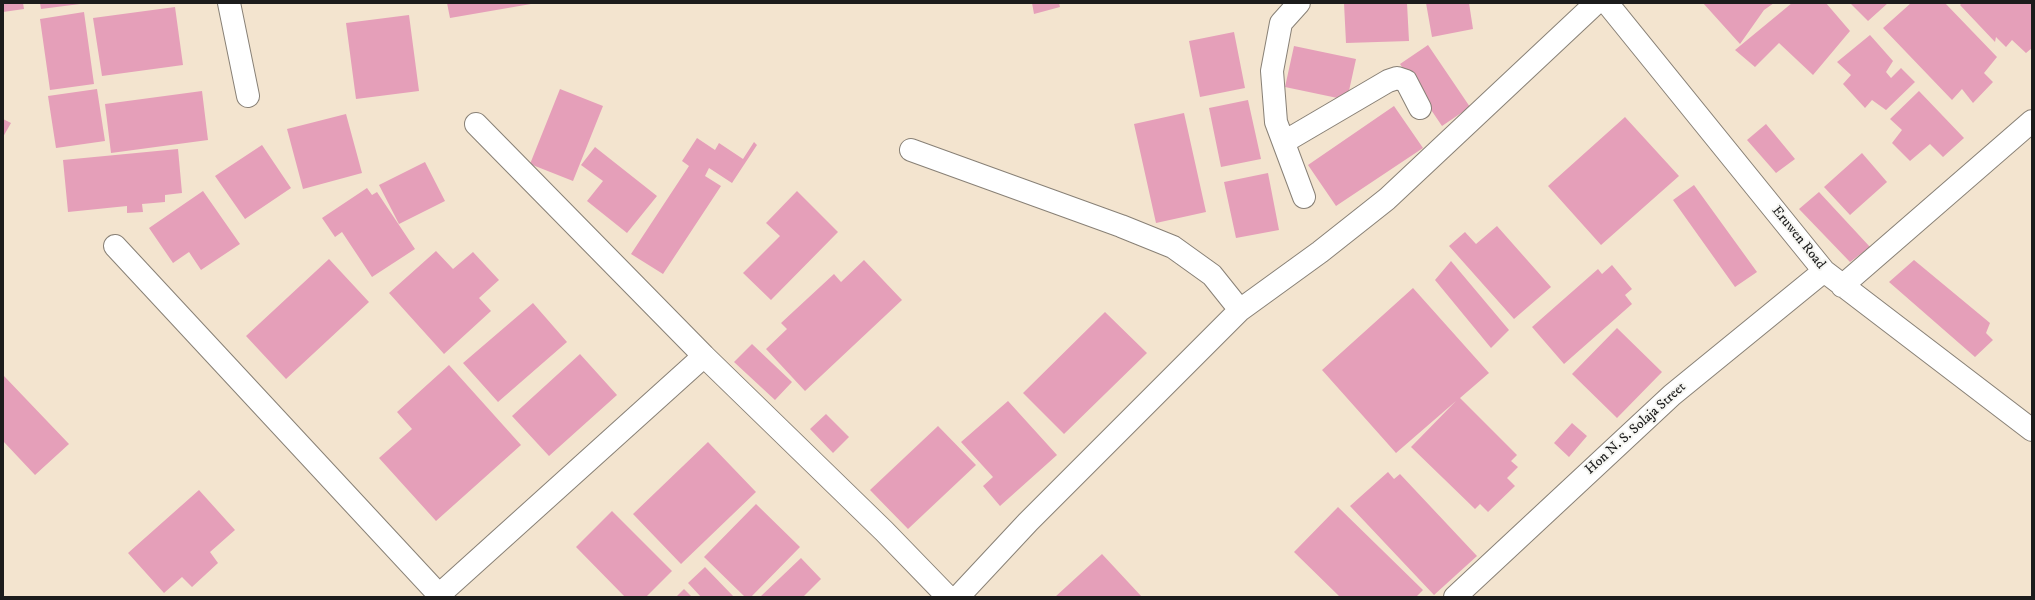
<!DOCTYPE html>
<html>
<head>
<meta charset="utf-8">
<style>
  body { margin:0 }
  #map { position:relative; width:2035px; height:600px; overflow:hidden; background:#f3e4cf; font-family:"IM FELL DW Pica",serif }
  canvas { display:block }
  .frame { position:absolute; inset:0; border:4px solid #1c1c1c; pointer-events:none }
</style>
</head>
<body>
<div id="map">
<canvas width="2035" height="600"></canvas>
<div class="frame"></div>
</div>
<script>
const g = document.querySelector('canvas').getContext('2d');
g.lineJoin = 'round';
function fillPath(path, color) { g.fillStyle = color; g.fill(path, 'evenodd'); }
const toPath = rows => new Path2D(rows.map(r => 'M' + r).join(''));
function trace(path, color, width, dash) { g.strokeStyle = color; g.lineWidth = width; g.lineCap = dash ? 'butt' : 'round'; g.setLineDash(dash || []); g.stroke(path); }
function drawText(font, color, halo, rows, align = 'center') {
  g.font = font + ' "IM FELL DW Pica",serif'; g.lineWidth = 4; g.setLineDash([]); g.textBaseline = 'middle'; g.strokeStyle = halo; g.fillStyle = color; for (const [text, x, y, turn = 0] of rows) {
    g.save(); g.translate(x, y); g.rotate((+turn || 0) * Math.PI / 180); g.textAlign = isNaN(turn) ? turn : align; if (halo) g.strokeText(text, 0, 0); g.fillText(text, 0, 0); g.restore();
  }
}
fillPath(toPath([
  [3,3,23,3,24,9,3,12],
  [40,3,80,3,80,4,41,9],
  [447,3,531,3,531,4,450,18],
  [1032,3,1059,3,1060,7,1034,14],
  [1344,3,1407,3,1409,41,1346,43],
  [1426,3,1469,3,1473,29,1432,37],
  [1703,3,1774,3,1764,10,1740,44],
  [1792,3,1826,3,1850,31,1813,75,1779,43,1755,67,1735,50],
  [1850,3,1888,3,1868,21],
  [1911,3,1945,3,1997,57,1984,73,1993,82,1973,103,1962,89,1952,100,1883,28],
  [1962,3,2032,3,2032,48,2026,53,2012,40,2006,47,1996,37,1995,42,1960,5],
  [175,7,183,65,102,76,93,18],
  [84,12,94,84,50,90,40,19],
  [409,15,419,91,356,99,346,23],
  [1234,32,1245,88,1200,97,1189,41],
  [1870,35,1893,61,1886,72,1891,78,1901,68,1915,82,1886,110,1872,100,1865,108,1843,84,1851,75,1837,62],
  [1428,45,1470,107,1442,126,1400,64],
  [1294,46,1356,59,1347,100,1285,87],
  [97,89,105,141,56,148,48,96],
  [560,89,603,106,573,181,530,164],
  [202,91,208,140,111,153,105,104],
  [1919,91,1964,138,1943,157,1930,144,1910,161,1892,143,1902,130,1890,119],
  [1248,100,1261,159,1221,167,1209,108],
  [1394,106,1423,148,1336,206,1308,165],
  [1184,113,1206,212,1156,223,1134,124],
  [346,114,362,173,303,189,287,129],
  [1625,117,1679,176,1601,245,1548,186],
  [3,119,11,123,3,137],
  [1766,124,1795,159,1776,173,1747,140],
  [697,138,715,150,719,143,743,159,754,142,757,145,732,183,709,168,705,176,721,186,663,274,631,254,689,166,682,161],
  [262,145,291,188,245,219,215,176],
  [595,147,657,196,627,233,587,201,603,181,581,165],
  [178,149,182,193,165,195,165,202,142,204,143,212,127,213,127,206,68,212,63,160],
  [1862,153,1887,182,1850,215,1824,187],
  [425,162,445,201,399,224,379,185],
  [1268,173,1279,230,1236,238,1224,182],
  [1694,185,1757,272,1735,287,1673,200],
  [367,188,372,195,377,192,415,249,372,277,342,232,335,237,322,218],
  [203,191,240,244,201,270,189,252,173,263,149,228],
  [797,191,838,232,771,300,743,273,780,236,766,223],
  [1819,192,1870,247,1850,262,1799,209],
  [1497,226,1551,287,1514,319,1449,246,1465,232,1476,244],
  [436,251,453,269,473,252,499,280,479,298,491,311,444,354,389,293],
  [329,259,369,302,286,379,246,336],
  [864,260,902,300,805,391,766,349,787,329,781,323,834,274,841,282],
  [1914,260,1990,323,1986,333,1993,340,1975,357,1889,282],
  [1451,261,1509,330,1491,348,1435,280],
  [1612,265,1632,289,1625,295,1632,304,1564,364,1532,327,1598,269,1602,274],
  [1413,288,1489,373,1460,398,1517,455,1511,461,1518,467,1507,478,1515,486,1488,512,1480,504,1475,509,1411,447,1456,401,1396,453,1322,370],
  [533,303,567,342,498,402,463,363],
  [1105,312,1147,353,1064,434,1023,393],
  [1617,328,1662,372,1617,418,1572,374],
  [752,344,792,382,775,400,734,362],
  [580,354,617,395,549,456,512,416],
  [449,365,521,445,436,521,379,458,412,429,397,412],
  [4,376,69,444,35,475,3,441],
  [1008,401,1057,455,1000,506,983,486,993,477,961,442],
  [826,414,849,437,833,453,810,429],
  [1572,423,1587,436,1569,457,1554,443],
  [938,426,976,465,908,529,870,490],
  [708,442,756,492,681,564,633,514],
  [1388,472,1394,479,1400,474,1477,556,1434,595,1350,506],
  [199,490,235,530,210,552,218,563,192,587,182,577,164,593,128,553],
  [756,504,800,547,751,597,745,597,704,557],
  [1338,507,1423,590,1416,597,1340,597,1294,552],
  [612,511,672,571,646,597,625,597,576,547],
  [1102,554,1142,597,1055,597],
  [801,558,821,579,803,597,760,597],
  [705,567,734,597,701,597,688,583],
  [684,589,692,597,676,597]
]), '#e59fb9');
const minor = toPath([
  [229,3,248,96],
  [1299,3,1281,23,1272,71,1276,122,1304,197],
  [1607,3,1824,271,2032,430],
  [476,124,704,356,884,531,948,597],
  [1284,142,1388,81,1397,78,1406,81,1420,108],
  [911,150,1121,226,1173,247,1212,275,1240,310],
  [115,246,441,597],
  [1842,286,2032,121],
  [439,595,704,356],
  [958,597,1028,522,1240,310,1320,252,1387,199,1596,3],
  [1455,597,1672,395,1824,271]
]);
trace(minor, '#888076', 24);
trace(minor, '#fff', 22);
drawText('14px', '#1c1c1c', '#f6f6f2', [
  ["Eruwen Road",1798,238,51],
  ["Hon N. S. Solaja Street",1636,429,-42]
]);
</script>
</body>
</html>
